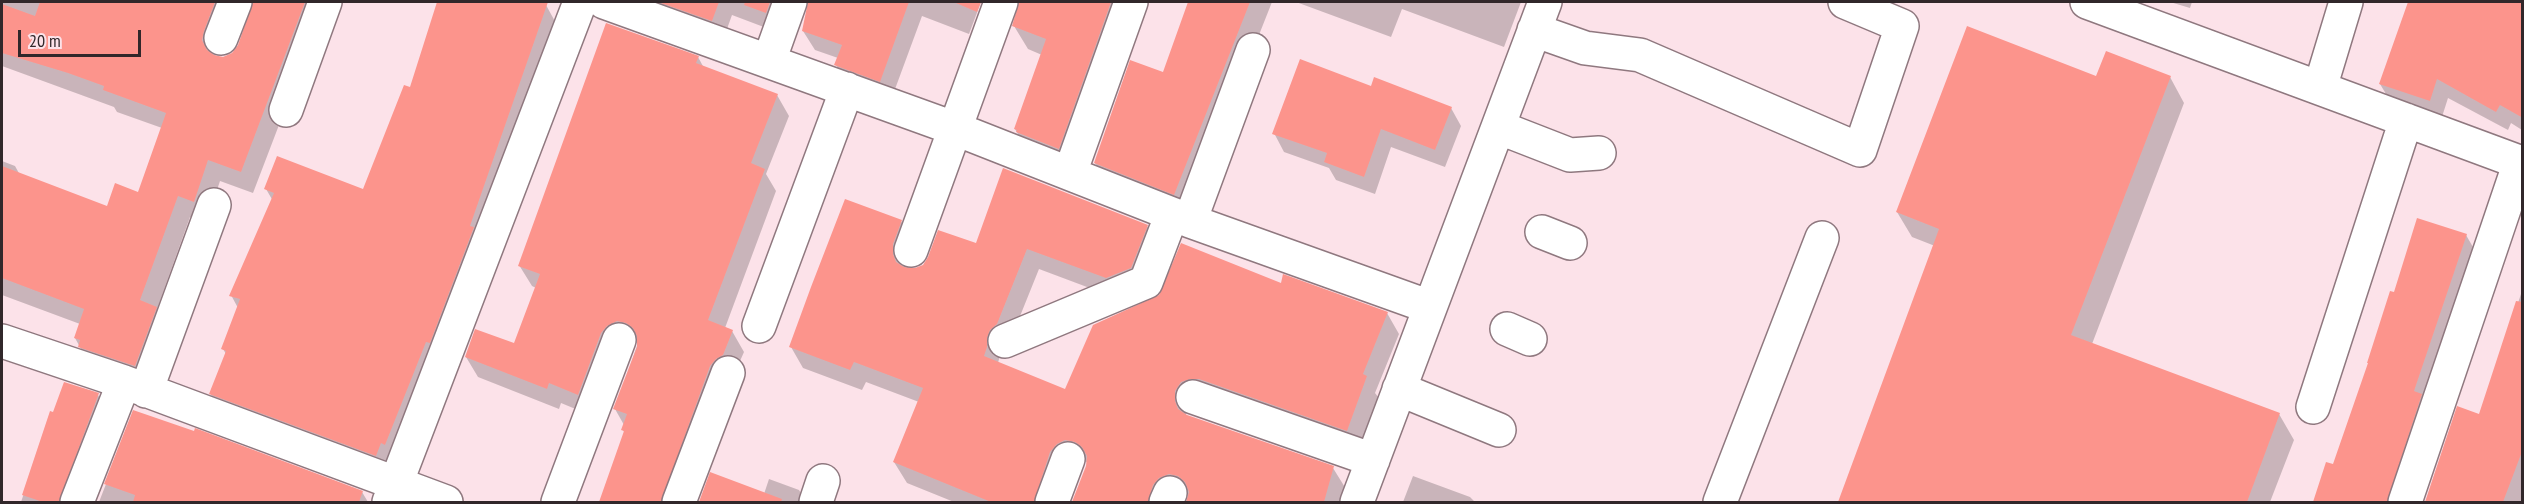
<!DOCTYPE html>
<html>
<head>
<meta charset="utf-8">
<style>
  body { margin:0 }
  #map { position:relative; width:2524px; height:504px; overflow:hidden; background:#fce2e9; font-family:"PT Sans Narrow",sans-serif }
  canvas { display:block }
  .frame { position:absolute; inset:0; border:3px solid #31272a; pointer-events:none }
  .scale { position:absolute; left:18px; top:30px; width:123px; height:27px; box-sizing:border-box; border:3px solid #31272a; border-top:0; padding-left:8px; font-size:18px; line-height:21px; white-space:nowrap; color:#31272a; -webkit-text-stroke:4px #fce2e9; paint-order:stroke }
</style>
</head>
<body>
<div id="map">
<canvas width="2524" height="504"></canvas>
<div class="frame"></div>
<div class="scale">20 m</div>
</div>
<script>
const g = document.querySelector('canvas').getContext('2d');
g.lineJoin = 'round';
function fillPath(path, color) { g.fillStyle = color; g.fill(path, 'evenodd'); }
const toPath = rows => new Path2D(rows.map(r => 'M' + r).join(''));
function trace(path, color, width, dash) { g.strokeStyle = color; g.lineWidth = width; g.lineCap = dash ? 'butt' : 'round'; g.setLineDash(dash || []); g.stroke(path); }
fillPath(toPath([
  [2,2,326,2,253,193,220,181,206,223,190,217,157,309,169,330,148,388,92,369,75,338,80,324,2,295,2,161,15,166,20,175,108,207,139,193,162,128,117,112,114,107,2,66],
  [246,5,254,6,240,46,233,54,223,58,215,57,230,17],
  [438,2,535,2,546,5,557,25,387,474,221,413,210,393,226,354,223,349,238,308,231,295,273,201,266,189,363,191,410,89],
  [615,2,981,2,969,34,922,16,891,100,847,84,836,65,838,58,815,50,803,31,809,4,799,2,777,32,732,15,723,40],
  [1024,2,1138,2,1072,172,1031,156,1015,129,1042,55,1028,49,1014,26],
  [1189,2,1272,2,1187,217,1109,187,1095,163,1163,74],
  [1296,2,1521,2,1504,47,1402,9,1391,37],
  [2170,2,2192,2,2190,8],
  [2410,2,2522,2,2522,130,2511,123,2508,130,2448,98,2441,120,2392,104,2380,84],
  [698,57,704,68,777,95,789,116,766,174,776,191,725,328,732,331,744,352,678,502,601,502,625,434,623,430,624,425,615,409,638,343,628,342,590,415,561,403,559,409,478,377,466,357,515,345,536,288,532,286,519,265],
  [2170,77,2184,103,2092,344,2279,414,2294,440,2270,502,1840,502,1935,246,1912,237,1897,212,2096,78],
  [1372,87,1451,108,1461,126,1445,167,1391,147,1375,194,1336,180,1329,168,1284,152,1274,133],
  [901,221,913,242,904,269,914,270,977,245,1147,226,1159,247,1119,299,1039,269,1008,346,1001,351,998,363,1066,391,1281,285,1387,313,1399,334,1375,393,1379,398,1359,451,1192,404,1186,413,1186,416,1333,468,1346,489,1343,502,1195,502,1190,496,1180,495,1168,502,1073,502,1087,466,1087,462,1078,461,1051,502,954,502,907,483,894,462,919,402,866,382,862,390,803,368,791,347],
  [2466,235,2477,254,2402,502,2314,502,2327,464,2334,466,2395,294],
  [2522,291,2522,497,2521,502,2426,502,2458,408,2480,416],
  [98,395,108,412,73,502,21,502,51,413],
  [134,412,362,492,368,502,99,502],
  [711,474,764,494,769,479,799,490,806,502,700,502],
  [1413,476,1470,497,1475,502,1403,502]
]), '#0003');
fillPath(toPath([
  [40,2,215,2,204,31,202,40,207,50,214,55,223,57,232,53,238,45,253,2,305,2,241,172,208,160,194,202,178,196,140,300,157,307,135,366,78,347,80,340,74,338,84,309,2,278,2,166,107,206,115,183,138,192,166,113,103,90,104,86,68,73,2,53,2,4,35,16],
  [437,2,548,2,470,226,474,227,430,343,426,342,385,445,381,443,376,456,209,394,226,351,221,349,240,299,229,296,274,193,264,189,277,156,363,189,404,85,410,87],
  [658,2,719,2,712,21],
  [745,2,770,2,766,13,744,5],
  [808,2,909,2,880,82,834,65,842,45,802,31],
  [956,2,981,2,977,12,956,3],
  [1019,2,1111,2,1059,149,1016,132,1017,130,1014,129,1046,39,1012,26],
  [1188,2,1250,2,1174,195,1094,163,1130,60,1163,72],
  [2408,2,2523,2,2523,118,2500,105,2496,112,2437,79,2430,101,2379,84],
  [606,23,699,56,696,63,778,94,751,163,765,169,708,320,733,330,723,355,716,359,710,366,661,502,599,502,624,431,621,430,627,414,613,409,637,347,637,336,633,328,626,323,617,321,607,326,601,333,578,395,549,383,547,389,465,357,475,329,514,343,540,274,518,266],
  [1967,26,2096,76,2106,51,2171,76,2071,335,2280,413,2247,502,1838,502,1939,229,1896,212],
  [1300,59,1371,86,1374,77,1452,107,1435,150,1381,129,1364,177,1324,162,1327,153,1272,134],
  [1003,168,1148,225,1131,268,1106,278,1027,249,997,324,990,330,987,338,987,347,984,356,1065,389,1093,325,1159,295,1181,243,1281,283,1283,274,1388,312,1363,374,1367,376,1347,431,1199,379,1190,379,1181,382,1175,391,1175,401,1178,409,1187,415,1334,466,1324,502,1186,502,1189,492,1185,482,1178,476,1169,474,1159,478,1153,485,1148,502,1072,502,1086,466,1087,456,1082,447,1075,442,1065,440,1057,444,1050,452,1034,502,991,502,893,462,923,388,854,362,850,370,789,347,811,287,845,199,902,220,893,244,893,254,896,262,904,267,915,268,923,265,928,257,938,230,976,243],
  [2417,218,2467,234,2414,391,2422,394,2387,502,2313,502,2326,462,2333,464,2368,363,2367,363,2390,291,2394,292],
  [2516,301,2523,302,2523,449,2503,502,2425,502,2457,406,2479,414],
  [64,382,99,393,59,502,43,502,22,495,50,411,53,412],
  [133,410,194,431,195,428,363,491,359,502,133,502,135,495,104,484],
  [710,472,782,499,781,502,699,502]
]), '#fc948c');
const minor = toPath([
  [604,2,956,129,1190,221,1430,307],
  [2087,2,2522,163],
  [1534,30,1585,48,1640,55,1860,150,1902,26,1845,2],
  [221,38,235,2],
  [769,61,790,2],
  [2320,88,2346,2],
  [286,110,325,2],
  [1498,127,1570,155,1599,153],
  [1070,173,1131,2],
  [1190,221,1253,50],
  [1542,232,1570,243],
  [911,250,1001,2],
  [759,326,847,89],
  [1507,329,1530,339],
  [2,341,124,382,446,502],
  [1005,341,1146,282,1172,214],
  [1399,389,1499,430],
  [146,391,214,205],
  [1193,397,1373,460],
  [2313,407,2406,120],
  [77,502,124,382],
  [389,502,580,2],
  [558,502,619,340],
  [679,502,728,373],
  [816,502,823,481],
  [1052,502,1068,459],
  [1166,502,1170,493],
  [1357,502,1545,2],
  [1720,502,1822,238],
  [2405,502,2520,162]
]);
trace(minor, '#8f787f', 36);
trace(minor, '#fff', 33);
</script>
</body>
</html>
